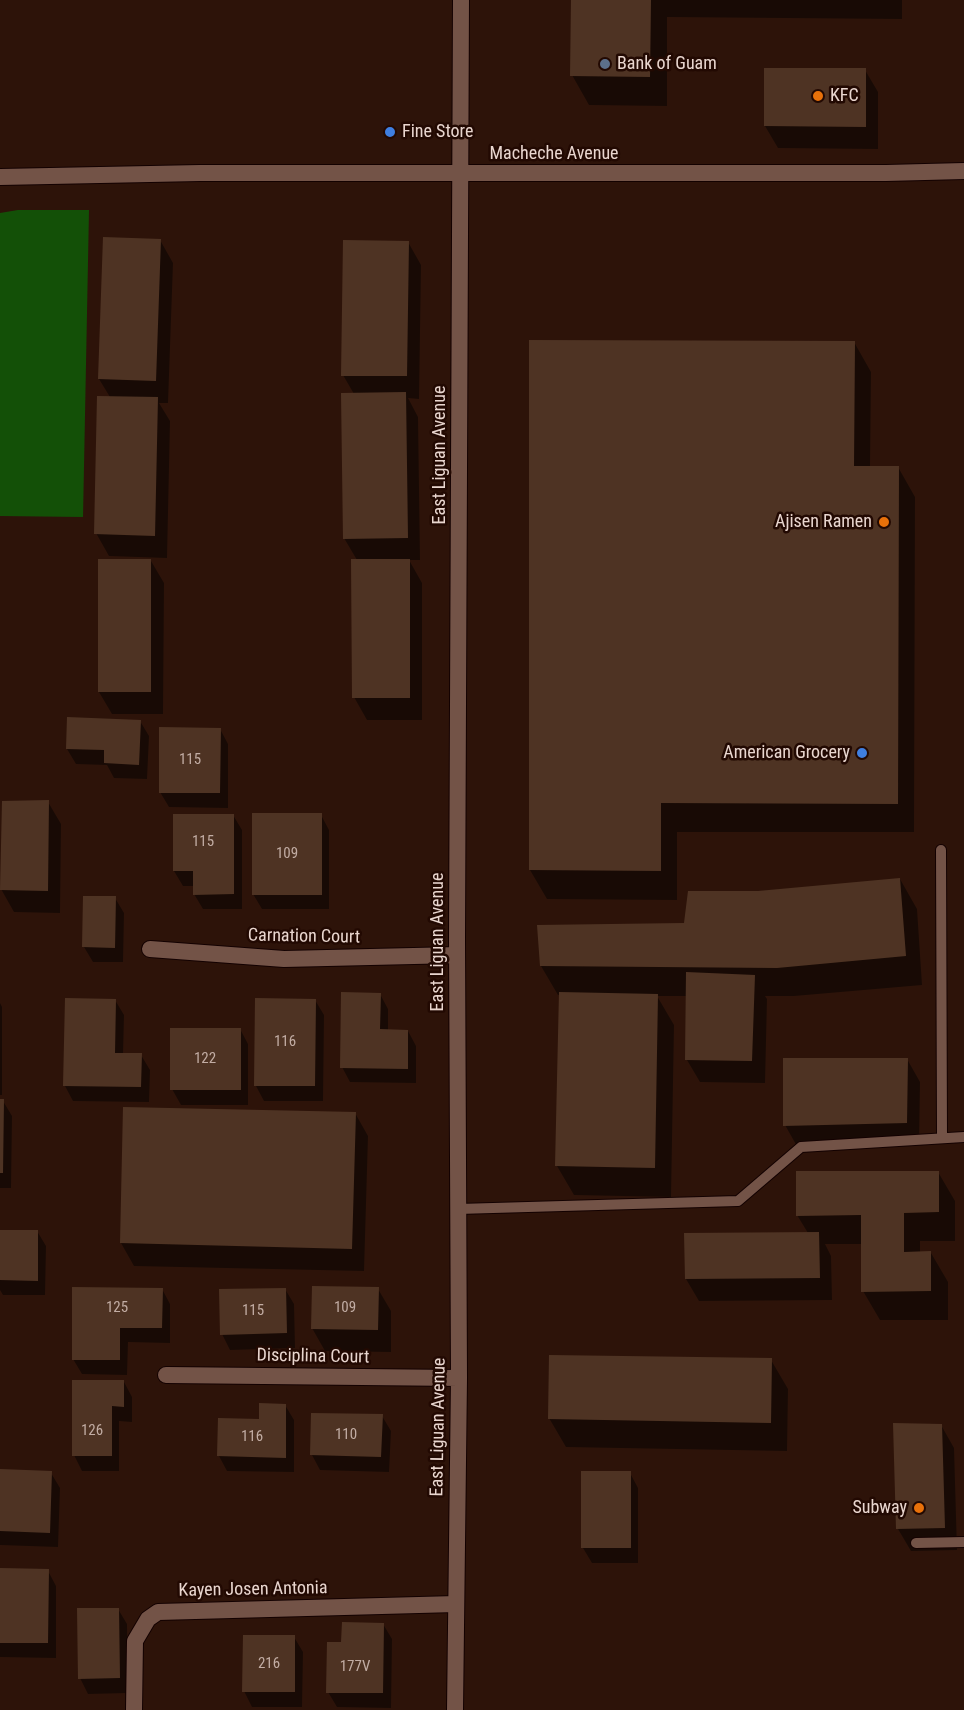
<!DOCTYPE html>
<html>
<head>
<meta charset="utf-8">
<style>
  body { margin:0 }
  canvas { display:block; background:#2d1309 }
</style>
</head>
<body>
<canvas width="964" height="1710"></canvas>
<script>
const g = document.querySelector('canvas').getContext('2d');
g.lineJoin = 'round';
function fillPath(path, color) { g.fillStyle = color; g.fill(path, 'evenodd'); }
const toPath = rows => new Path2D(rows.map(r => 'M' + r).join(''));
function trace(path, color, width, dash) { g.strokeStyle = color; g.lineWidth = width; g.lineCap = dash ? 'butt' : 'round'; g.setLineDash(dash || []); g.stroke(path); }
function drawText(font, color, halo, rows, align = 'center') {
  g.font = font + ' "Roboto Condensed",sans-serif'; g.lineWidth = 5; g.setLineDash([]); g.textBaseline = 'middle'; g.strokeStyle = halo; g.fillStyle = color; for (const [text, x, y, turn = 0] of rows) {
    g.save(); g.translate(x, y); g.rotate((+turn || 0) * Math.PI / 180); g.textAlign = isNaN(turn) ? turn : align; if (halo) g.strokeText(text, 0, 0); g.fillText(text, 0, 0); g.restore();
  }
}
fillPath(toPath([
  [18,210,89,210,83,517,0,516,0,213]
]), '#135007');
fillPath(toPath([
  [572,0,902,0,902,19,667,17,667,106,589,105,572,75],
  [865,70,878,92,878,149,778,148,765,126],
  [104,238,160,240,173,263,168,403,159,403,170,421,167,558,109,556,96,533,110,397,99,379],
  [408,242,421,265,419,399,408,398,418,417,420,560,409,560,422,583,422,720,367,720,354,697,357,560,344,538,354,394,343,375],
  [854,342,871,372,870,467,898,467,915,497,914,832,677,832,677,900,547,899,530,870],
  [151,561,164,583,163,714,112,714,99,692],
  [140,721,149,736,147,779,114,778,107,765,76,764,67,749],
  [220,729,228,744,228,808,169,807,160,792],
  [48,802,61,824,60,913,14,912,1,889],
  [233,815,242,830,242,909,203,909,194,894,194,886,183,886,174,871],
  [321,815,329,830,329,909,262,909,253,894],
  [900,879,917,909,922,985,794,996,765,996,767,999,765,1083,700,1082,687,1060,687,996,657,996,674,1025,671,1197,574,1195,557,1166,560,995,558,995,541,966,686,925,758,892],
  [115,898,124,913,123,962,93,962,84,947],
  [380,994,388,1009,388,1031,408,1031,416,1046,416,1083,350,1082,342,1067],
  [115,1000,124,1015,123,1055,141,1055,150,1070,149,1102,73,1101,65,1086],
  [315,1000,324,1015,323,1101,264,1101,256,1086],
  [0,1003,2,1007,2,1095,0,1095],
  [240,1029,248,1044,248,1105,181,1105,172,1089],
  [907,1059,920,1082,919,1145,798,1148,785,1125],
  [0,1101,3,1101,12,1116,11,1188,0,1188],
  [355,1113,368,1136,364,1271,134,1266,121,1243],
  [938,1172,955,1201,955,1241,920,1241,920,1253,931,1253,948,1282,948,1320,880,1320,863,1291,863,1244,825,1244,831,1256,832,1300,699,1301,686,1279,808,1233,797,1215],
  [0,1231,37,1231,46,1246,45,1295,3,1295,0,1290],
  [162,1289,170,1304,170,1343,128,1342,127,1375,82,1374,73,1359],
  [285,1289,294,1304,295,1348,230,1350,222,1334],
  [378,1289,391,1311,391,1352,325,1351,312,1328],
  [771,1360,788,1389,787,1451,566,1447,549,1418],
  [124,1382,132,1397,132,1422,119,1421,119,1471,82,1471,74,1455],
  [285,1405,294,1420,294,1472,227,1471,219,1456,260,1420],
  [313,1414,382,1416,391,1431,389,1472,320,1470,312,1455],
  [941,1425,954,1448,957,1550,911,1551,898,1529],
  [0,1471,51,1473,60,1488,58,1547,0,1545],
  [630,1473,638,1488,638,1563,592,1563,583,1548],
  [0,1570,48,1571,56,1586,56,1658,0,1657],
  [118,1609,127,1624,128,1693,88,1694,80,1678],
  [383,1624,392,1639,391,1708,337,1707,328,1692],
  [294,1637,303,1652,302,1707,252,1707,244,1691]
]), '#0007');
fillPath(toPath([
  [571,0,651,0,650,77,570,76],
  [764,68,866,68,866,127,764,126],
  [103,237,161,239,156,381,98,379],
  [343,240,409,241,407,376,341,376],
  [529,340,855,341,854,466,899,466,898,804,661,803,661,871,529,870],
  [406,392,408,538,343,539,341,393],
  [97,396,158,397,155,536,94,534],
  [98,559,151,559,151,692,98,692],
  [351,559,410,559,410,698,352,698],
  [67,717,141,720,139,765,104,763,104,750,66,749],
  [159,727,221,728,220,793,159,793],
  [49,800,48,891,0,890,2,801],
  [252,813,322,813,322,895,252,895],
  [173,814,234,814,234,894,193,895,193,871,173,871],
  [900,878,906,956,777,968,540,966,537,925,684,923,688,891,758,891],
  [83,896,116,896,115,948,82,947],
  [686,972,755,975,752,1061,685,1060],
  [341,992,381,993,380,1029,408,1030,408,1069,340,1068],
  [559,992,658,994,655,1168,555,1166],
  [65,998,116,999,115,1053,142,1053,141,1087,63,1086],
  [255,998,316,999,315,1086,254,1086],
  [170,1028,241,1028,241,1090,170,1090],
  [783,1058,908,1058,907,1123,783,1126],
  [0,1099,4,1099,3,1173,0,1173],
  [123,1107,356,1112,352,1249,120,1243],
  [796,1171,939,1171,939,1212,904,1213,904,1252,931,1251,931,1291,861,1292,861,1215,796,1216],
  [0,1230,38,1230,38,1281,0,1280],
  [819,1232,820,1278,685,1279,684,1233],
  [312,1286,379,1287,378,1330,311,1329],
  [72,1287,163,1288,162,1328,120,1328,120,1360,72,1360],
  [286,1288,287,1333,220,1335,219,1289],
  [549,1355,772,1358,771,1423,548,1419],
  [72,1380,124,1380,124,1407,112,1406,112,1456,72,1456],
  [259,1403,286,1404,286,1458,217,1456,218,1418,259,1419],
  [311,1413,383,1414,381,1457,310,1455],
  [893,1423,942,1424,945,1528,896,1529],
  [0,1469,52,1471,50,1533,0,1531],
  [581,1471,631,1471,631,1548,581,1548],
  [0,1568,49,1569,48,1643,0,1643],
  [77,1608,119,1608,120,1678,78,1679],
  [342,1622,384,1623,383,1693,326,1693,327,1642,341,1642],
  [243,1635,295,1635,295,1692,242,1692]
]), '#4e3323');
const service = toPath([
  [941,850,942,1138],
  [458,1209,738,1201,801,1147,964,1137],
  [916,1543,964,1542]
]);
const minor = toPath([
  [150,949,284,959,457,955],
  [166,1375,459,1378],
  [134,1710,135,1641,148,1619,158,1612,456,1604],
  [455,1710,459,1378,457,939,461,0]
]);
const secondary = toPath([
  [0,177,200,173,886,173,964,171]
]);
trace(service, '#130100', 12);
trace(minor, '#130100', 18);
trace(secondary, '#130100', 18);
trace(service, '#735347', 10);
trace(minor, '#735347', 16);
trace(secondary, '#735347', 16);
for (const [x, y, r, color] of [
  [605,64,6,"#5c6f8a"],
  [818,96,6,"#e8710a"],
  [390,132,6,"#3f7fe0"],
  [884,522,6,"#e8710a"],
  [862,753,6,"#3f7fe0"],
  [919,1508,6,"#e8710a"]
]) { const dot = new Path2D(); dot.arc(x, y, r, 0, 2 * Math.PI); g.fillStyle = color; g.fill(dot); trace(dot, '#220902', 2); }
drawText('15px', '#c2ada4', null, [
  ["115",190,760],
  ["115",203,842],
  ["109",287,854],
  ["116",285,1042],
  ["122",205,1059],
  ["125",117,1308],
  ["109",345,1308],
  ["115",253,1311],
  ["126",92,1431],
  ["110",346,1435],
  ["116",252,1437],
  ["216",269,1664],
  ["177V",355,1667]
]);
drawText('18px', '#e9d6cf', '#220902', [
  ["Bank of Guam",617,64],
  ["KFC",830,96],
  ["Fine Store",402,132],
  ["Ajisen Ramen",872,522,"right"],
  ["American Grocery",850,753,"right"],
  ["Subway",907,1508,"right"]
], 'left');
drawText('18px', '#e9d6cf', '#220902', [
  ["Macheche Avenue",554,154],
  ["East Liguan Avenue",440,455,-90],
  ["Carnation Court",304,937,1],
  ["East Liguan Avenue",438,942,-90],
  ["Disciplina Court",313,1357,1],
  ["East Liguan Avenue",439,1427,-89],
  ["Kayen Josen Antonia",253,1590,-1]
]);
</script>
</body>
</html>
